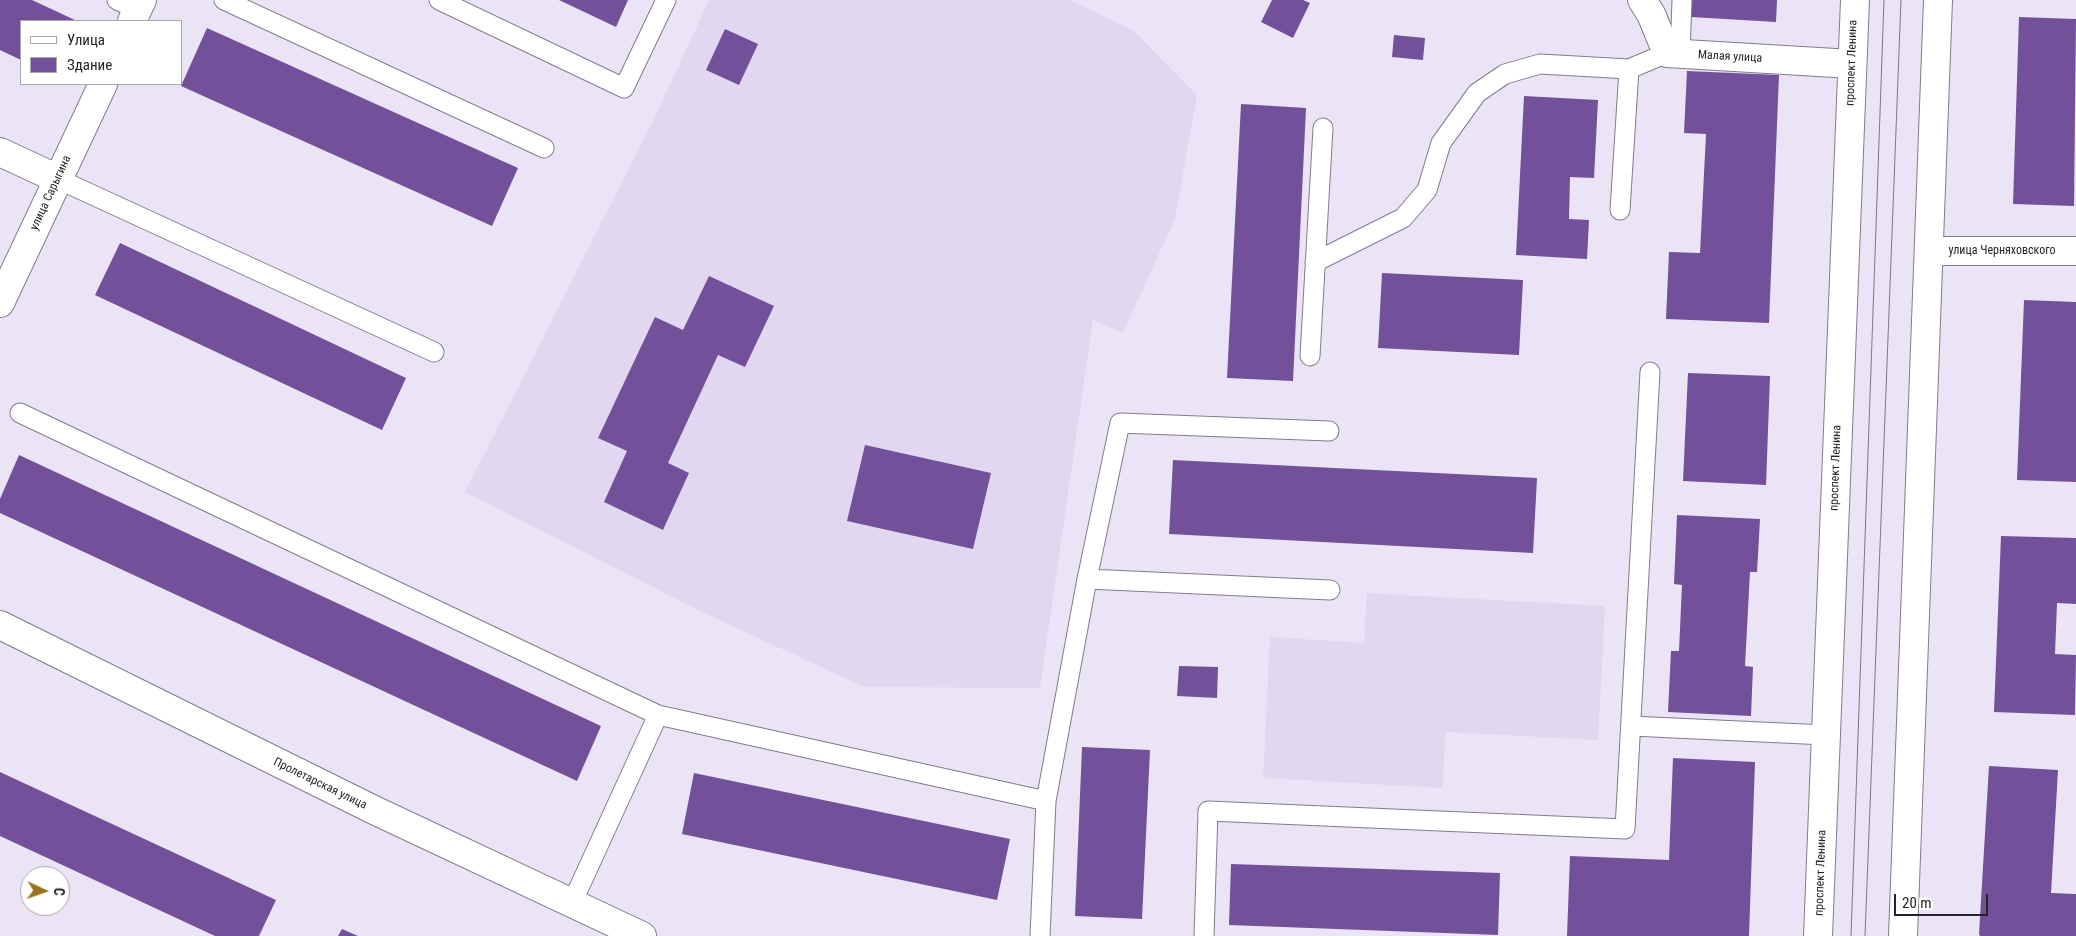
<!DOCTYPE html>
<html>
<head>
<meta charset="utf-8">
<style>
  body { margin:0 }
  #map { position:relative; width:2076px; height:936px; overflow:hidden; background:#ebe4f6; font-family:"Roboto Condensed",sans-serif }
  canvas { display:block }
  .legend { position:absolute; left:20px; top:20px; width:162px; height:65px; box-sizing:border-box; background:#fff; border:1px solid #a8a7a9; margin:0; padding:6px 9px; list-style:none; font-size:15px; color:#252229 }
  .legend li { display:flex; align-items:center; gap:10px; height:25px }
  .legend b { width:25px; border:1px solid #a8a7a9 }
  .north { position:absolute; left:20px; top:866px; width:50px; height:50px; box-sizing:border-box; background:#fff; border:1px solid #a8a7a9; border-radius:50%; rotate:93deg; font-size:14px; font-weight:700; line-height:20px; text-align:center; color:#252229 }
  .north::after { content:''; display:block; margin:auto; width:18px; height:22px; background:#9b721f; clip-path:polygon(50% 0,100% 100%,50% 72%,0 100%) }
  .scale { position:absolute; left:1894px; top:894px; width:94px; height:22px; box-sizing:border-box; border:2px solid #252229; border-top:0; padding-left:6px; font-size:15px; line-height:18px; white-space:nowrap; color:#252229; -webkit-text-stroke:4px #fff; paint-order:stroke }
</style>
</head>
<body>
<div id="map">
<canvas width="2076" height="936"></canvas>
<ul class="legend">
<li><b style="height:6px;background:#fff"></b>Улица</li>
<li><b style="height:14px;background:#72509a"></b>Здание</li>
</ul>
<div class="north">С</div>
<div class="scale">20 m</div>
</div>
<script>
const g = document.querySelector('canvas').getContext('2d');
g.lineJoin = 'round';
function fillPath(path, color) { g.fillStyle = color; g.fill(path, 'evenodd'); }
const toPath = rows => new Path2D(rows.map(r => 'M' + r).join(''));
function trace(path, color, width, dash) { g.strokeStyle = color; g.lineWidth = width; g.lineCap = dash ? 'butt' : 'round'; g.setLineDash(dash || []); g.stroke(path); }
function drawText(font, color, halo, rows, align = 'center') {
  g.font = font + ' "Roboto Condensed",sans-serif'; g.lineWidth = 5; g.setLineDash([]); g.textBaseline = 'middle'; g.strokeStyle = halo; g.fillStyle = color; for (const [text, x, y, turn = 0] of rows) {
    g.save(); g.translate(x, y); g.rotate((+turn || 0) * Math.PI / 180); g.textAlign = isNaN(turn) ? turn : align; if (halo) g.strokeText(text, 0, 0); g.fillText(text, 0, 0); g.restore();
  }
}
fillPath(toPath([
  [709,0,1070,0,1134,31,1197,95,1175,219,1123,333,1093,320,1040,688,864,687,700,611,465,492,657,113],
  [1367,593,1605,606,1598,740,1446,732,1442,788,1263,778,1270,637,1364,643]
]), '#e1d7f0');
fillPath(toPath([
  [0,0,32,0,77,21,21,21,21,60,0,50],
  [559,0,628,0,616,27],
  [1272,0,1303,0,1310,3,1293,38,1261,22],
  [1692,0,1777,0,1776,22,1691,17],
  [2019,17,2076,19,2074,206,2013,204],
  [207,28,518,168,492,226,181,86],
  [725,29,758,44,739,85,706,70],
  [1394,35,1425,38,1423,60,1392,57],
  [1687,71,1779,75,1769,323,1666,319,1669,252,1700,253,1706,134,1684,133],
  [1524,96,1598,100,1594,178,1570,177,1569,219,1589,220,1587,259,1516,255],
  [1241,104,1306,108,1293,381,1227,378],
  [120,243,406,378,382,430,95,295],
  [1382,273,1523,280,1519,355,1378,348],
  [709,276,774,306,745,367,718,355,668,463,689,473,663,530,604,502,627,451,598,438,655,317,683,330],
  [2024,300,2076,302,2076,482,2017,480],
  [1688,373,1770,376,1766,485,1683,481],
  [865,445,991,473,973,549,847,521],
  [19,455,601,726,577,781,0,513,0,499],
  [1173,460,1537,478,1533,553,1169,534],
  [1677,515,1760,519,1757,572,1750,572,1745,666,1753,667,1751,716,1668,712,1671,651,1679,651,1682,585,1674,584],
  [2001,536,2076,538,2076,604,2057,603,2055,654,2076,655,2075,715,1994,712],
  [1179,666,1218,667,1217,698,1177,696],
  [1082,747,1150,750,1142,919,1075,916],
  [1673,758,1755,762,1749,936,1567,936,1570,856,1669,860],
  [1989,766,2058,770,2051,893,2076,894,2076,936,1980,936,1979,934],
  [0,772,276,900,259,936,215,936,0,836],
  [694,773,1010,839,997,900,682,834],
  [1231,864,1500,873,1498,935,1229,925],
  [342,929,358,936,338,936]
]), '#72509a');
const service = toPath([
  [117,0,138,10],
  [224,0,544,148],
  [439,0,624,88,666,0],
  [1680,54,1682,0],
  [58,179,434,352],
  [1620,210,1629,69],
  [1315,262,1403,218,1427,190,1441,143,1477,93,1505,74,1540,64,1629,69,1667,53],
  [1310,356,1323,128],
  [20,413,658,715,1046,801,1040,936],
  [1087,579,1330,590],
  [1631,726,1826,735],
  [1046,801,1087,579,1120,423,1329,431],
  [572,903,658,715],
  [1204,936,1208,811,1625,829,1650,372]
]);
const minor = toPath([
  [1642,0,1651,14,1667,53,1852,64],
  [1929,251,2076,251]
]);
const tertiary = toPath([
  [132,21,142,0],
  [0,152,58,179],
  [0,303,103,84],
  [0,625,374,810,642,936]
]);
const primary = toPath([
  [1818,936,1855,0],
  [1903,936,1938,0]
]);
trace(service, '#827b8b', 21);
trace(minor, '#827b8b', 30);
trace(tertiary, '#827b8b', 30);
trace(primary, '#827b8b', 30);
trace(service, '#fff', 19);
trace(minor, '#fff', 28);
trace(tertiary, '#fff', 28);
trace(primary, '#fff', 28);
trace(toPath([
  [1851,936,1884,0],
  [1865,936,1901,0]
]), '#7c7883', 1);
drawText('12px', '#252229', '#fff', [
  ["Малая улица",1730,57,3],
  ["проспект Ленина",1852,63,-88],
  ["улица Сарыгина",51,193,-65],
  ["улица Черняховского",2002,251],
  ["проспект Ленина",1836,468,-88],
  ["Пролетарская улица",320,784,26],
  ["проспект Ленина",1821,873,-88]
]);
</script>
</body>
</html>
